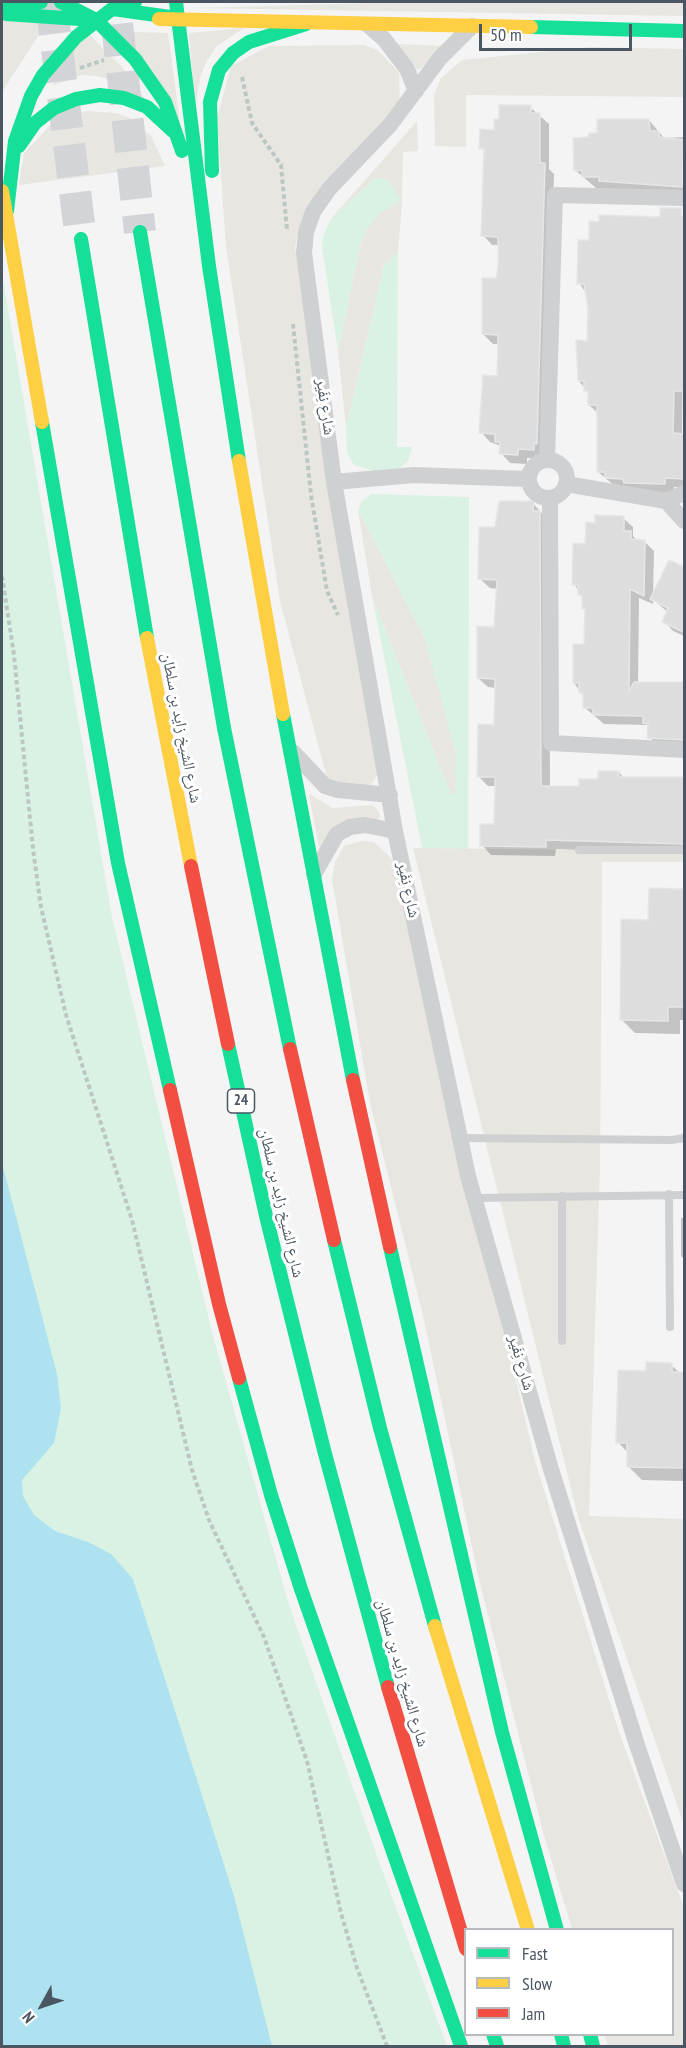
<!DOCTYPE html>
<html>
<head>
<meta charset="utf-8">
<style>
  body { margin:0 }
  #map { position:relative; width:686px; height:2048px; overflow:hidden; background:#f4f4f4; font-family:"PT Sans Narrow",sans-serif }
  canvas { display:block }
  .frame { position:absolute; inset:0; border:3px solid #4a5661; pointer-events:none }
  .legend { position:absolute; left:464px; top:1928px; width:210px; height:108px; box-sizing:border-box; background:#fff; border:2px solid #b7bbc0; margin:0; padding:8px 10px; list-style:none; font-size:18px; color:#4a5661 }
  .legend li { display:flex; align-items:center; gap:12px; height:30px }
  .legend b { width:30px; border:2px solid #b7bbc0 }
  .north { position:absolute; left:12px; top:1976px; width:60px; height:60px; -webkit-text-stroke:4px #fff; paint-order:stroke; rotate:230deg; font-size:16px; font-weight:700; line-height:24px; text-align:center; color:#4a5661 }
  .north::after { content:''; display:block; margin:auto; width:21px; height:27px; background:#4a5661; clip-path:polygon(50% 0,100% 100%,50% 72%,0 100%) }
  .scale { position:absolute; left:479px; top:24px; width:153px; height:27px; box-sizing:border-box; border:3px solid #4a5661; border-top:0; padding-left:8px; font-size:18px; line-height:21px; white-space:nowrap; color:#4a5661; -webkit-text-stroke:4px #fff; paint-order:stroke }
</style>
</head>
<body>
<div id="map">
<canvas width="686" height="2048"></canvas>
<div class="frame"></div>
<ul class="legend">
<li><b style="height:8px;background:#16e098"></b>Fast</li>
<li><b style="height:8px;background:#ffcf43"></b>Slow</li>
<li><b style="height:8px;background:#f24e42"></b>Jam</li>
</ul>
<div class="north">N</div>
<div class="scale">50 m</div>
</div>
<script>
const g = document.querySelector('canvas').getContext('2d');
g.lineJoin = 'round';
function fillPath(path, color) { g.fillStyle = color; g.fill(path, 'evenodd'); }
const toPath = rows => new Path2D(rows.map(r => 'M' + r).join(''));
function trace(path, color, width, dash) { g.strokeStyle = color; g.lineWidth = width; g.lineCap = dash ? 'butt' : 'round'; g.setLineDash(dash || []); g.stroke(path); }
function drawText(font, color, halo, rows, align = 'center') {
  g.font = font + ' "PT Sans Narrow","Noto Naskh Arabic",sans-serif'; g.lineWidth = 6; g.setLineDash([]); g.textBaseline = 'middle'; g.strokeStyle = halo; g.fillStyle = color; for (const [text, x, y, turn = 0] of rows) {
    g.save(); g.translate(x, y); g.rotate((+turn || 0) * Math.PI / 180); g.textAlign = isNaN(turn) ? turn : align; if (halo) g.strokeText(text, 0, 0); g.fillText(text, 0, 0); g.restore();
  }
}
fillPath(toPath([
  [375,178,388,180,402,201,381,212,367,228,360,247,338,351,322,247,323,236,330,220],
  [398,252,397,447,412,447,408,461,400,468,374,471,354,465,347,453,346,428,384,265],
  [2,274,112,917,213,1336,289,1605,377,1856,447,2046,2,2046],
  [371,494,469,497,468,849,422,848,372,596,451,795,425,639,358,510,362,501]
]), '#d9f2e3');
fillPath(toPath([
  [410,2,684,2,684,16,194,8],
  [51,16,2,92,2,17],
  [244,28,217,46,206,62,200,78,195,111,189,33],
  [84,29,123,68,144,98,113,80,96,76,82,75,52,86],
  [110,31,168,33,180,123],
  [397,44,446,46,418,70],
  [364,45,377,50,399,72,400,104,298,232,295,248,379,772,373,782,365,788,349,790,327,778,280,601,226,247,217,118,231,66,269,46],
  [590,47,684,49,684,97,466,95,466,147,435,146,434,95,441,78,462,60],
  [88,111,116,113,130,118,151,136,165,166,19,185,24,153,53,122,72,113],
  [417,121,418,151,403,152,402,201,398,252,384,265,346,428,338,351,360,247,367,228,381,212,401,201,388,180,375,178,330,220],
  [358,510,425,639,456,755,455,794,451,795,372,596],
  [309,794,333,808,373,805,379,812,380,817,376,821,319,847],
  [361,841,374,842,392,859,535,1461,620,1735,684,1908,684,2046,608,2046,605,2035,672,2034,672,1930,572,1929,543,1832,478,1575,424,1320,370,1103,332,879,335,862,344,846],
  [413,848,684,851,684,862,602,862,600,1167,589,1516,684,1519,684,1825,578,1517]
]), '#e7e6e1');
fillPath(toPath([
  [2,1163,57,1374,61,1408,54,1443,22,1480,23,1496,34,1515,55,1531,88,1542,111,1554,133,1579,234,1896,272,2046,2,2046]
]), '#aee2f0');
fillPath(toPath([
  [530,107,549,124,549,169,554,174,546,452,543,459,527,458,527,464,510,463,501,453,501,446,490,442,481,432,498,377,499,344,493,344,483,334,497,280,499,245,492,245,483,235,486,153,481,148,495,131],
  [649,120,664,138,684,137,684,197,596,188,575,170,589,139],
  [601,216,684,217,682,434,684,487,674,487,674,493,635,492,616,487,598,472,599,414,589,405,590,395,579,381,588,343,589,297,579,283],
  [533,503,549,522,550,788,581,788,619,772,624,778,684,778,684,854,556,849,555,856,491,855,482,845,496,826,497,786,488,786,478,776,496,726,496,688,488,687,478,678,495,628,498,589,490,588,480,579,496,529],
  [623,518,633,527,633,536,638,541,644,541,654,551,653,597,670,562,684,569,684,636,673,631,664,621,668,612,653,600,653,604,639,598,638,684,684,683,684,748,659,747,649,737,647,725,604,724,584,707,584,697,574,683,586,645,586,611,584,599,574,584,596,524],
  [650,890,684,890,684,1020,680,1020,680,1034,635,1033,622,1020,650,921],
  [681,1218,684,1218,684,1259,681,1256],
  [671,1365,680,1373,684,1373,684,1481,642,1480,628,1466,628,1453,618,1442,648,1372]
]), '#0003');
const building = toPath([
  [499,105,531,105,531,113,540,113,540,163,545,163,537,444,534,443,534,450,518,449,518,455,499,454,500,442,495,442,495,434,479,433,483,375,497,376,498,335,482,334,482,278,496,278,498,268,498,237,481,236,484,149,479,149,480,129,494,130,494,119,499,119,499,105],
  [597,119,649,119,650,131,659,131,659,137,684,140,682,187,599,181,599,177,582,177,582,170,574,171,573,138,588,137,589,133,597,133,597,119],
  [660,208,682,208,681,215,684,215,684,391,674,391,673,433,684,434,684,479,665,478,665,484,624,483,623,479,605,478,605,472,597,472,597,405,588,405,588,391,584,391,584,381,578,381,576,340,587,341,588,308,584,284,577,284,578,240,589,240,589,221,599,222,599,215,660,217,660,208],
  [499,501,534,501,533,511,540,511,541,786,579,786,579,779,598,779,598,771,619,771,619,777,684,777,684,844,546,840,546,847,480,846,480,824,494,824,495,787,495,777,477,777,478,724,494,725,495,688,495,679,477,678,477,626,494,627,497,580,478,579,479,527,495,527,499,501],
  [595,515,624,516,624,531,631,531,631,539,645,540,644,596,630,589,629,692,634,682,684,682,684,740,647,738,648,724,643,723,643,716,593,715,593,708,583,708,583,693,579,693,579,683,573,683,573,644,584,644,585,609,582,609,582,595,578,595,578,585,572,585,573,543,585,544,586,522,595,523,595,515],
  [669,560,684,567,684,632,662,622,668,608,650,599,669,560],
  [649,888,684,889,684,1007,668,1007,668,1021,620,1020,621,919,648,920,649,888],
  [646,1362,672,1363,672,1372,684,1372,684,1468,627,1467,627,1443,616,1443,618,1370,646,1371,646,1362]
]);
fillPath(building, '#ddddde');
trace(building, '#e5e6e7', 1.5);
trace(toPath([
  [51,2,81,239],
  [117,24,140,232]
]), '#d2d4d7', 32, [32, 16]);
trace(toPath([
  [80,68,104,60],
  [242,77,252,123,281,165,287,230],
  [293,324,311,495,327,591,338,615],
  [2,576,14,655,33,849,41,907,66,1015,132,1220,192,1470,209,1520,264,1637,307,1761,341,1913,357,1968,387,2046]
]), '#bcc7c4', 4, [4.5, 3]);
trace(toPath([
  [579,850,684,850],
  [460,1138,672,1140,684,1138],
  [669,1194,670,1327],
  [562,1196,562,1341],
  [475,1198,684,1195]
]), '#ced0d2', 8);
trace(toPath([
  [368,25,384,39,407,69,416,91],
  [472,26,440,58,390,125,329,189,313,212,306,232,304,253,334,482,395,831,468,1176,550,1466,636,1742,684,1884],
  '529 479a19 19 0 1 1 38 0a19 19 0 1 1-38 0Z',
  [547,460,555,195,684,198],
  [334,482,414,475,528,479],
  [566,484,666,501,684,521],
  [550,498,551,743,684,750],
  [666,501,684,493],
  [293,752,325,786,338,790,390,795],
  [314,874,337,834,350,827,365,825,395,831]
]), '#ced0d2', 16);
trace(toPath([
  [61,2,96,20,135,59,165,102,182,151],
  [176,2,209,266,239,461],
  [2,8,41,2],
  [113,9,177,18],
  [6,14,94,20],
  [531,27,684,31],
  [19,146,35,123,54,108,76,99,100,95,124,98,147,107,173,131],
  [212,171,210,102,219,70,233,53,249,42,306,24],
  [7,211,15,141,31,96,43,75,76,37,112,9,135,2],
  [140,232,224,728,290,1049],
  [81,239,147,638],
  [42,422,118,863,170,1090],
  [283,714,353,1080],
  [228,1044,266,1216,324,1450,388,1687],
  [334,1240,380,1428,435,1626],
  [390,1247,502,1732,557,1930],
  [239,1378,271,1495,301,1589,461,2046],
  [493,2034,497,2046],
  [561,2034,564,2046],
  [590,2034,593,2046]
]), '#16e098', 14);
trace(toPath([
  [159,19,531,27],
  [2,191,42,422],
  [239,461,283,714],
  [147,638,191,866],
  [435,1626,528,1930]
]), '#ffcf43', 14);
trace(toPath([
  [191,866,228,1044],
  [290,1049,334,1240],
  [353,1080,390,1247],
  [170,1090,219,1304,239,1378],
  [388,1687,466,1949]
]), '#f24e42', 14);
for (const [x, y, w] of [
  [241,1101,27]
]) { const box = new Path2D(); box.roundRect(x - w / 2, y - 12, w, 24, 4.5); g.fillStyle = '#fff'; g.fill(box); trace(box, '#4a5661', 1.5); }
drawText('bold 15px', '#4a5661', null, [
  ["24",241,1101]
]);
drawText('16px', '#4a5661', '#fff', [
  ["شارع نِفَير",325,407,82],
  ["شارع الشيخ زايد بن سلطان",181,728,79],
  ["شارع نِفَير",408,890,78],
  ["شارع الشيخ زايد بن سلطان",281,1203,77],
  ["شارع نِفَير",521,1363,74],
  ["شارع الشيخ زايد بن سلطان",402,1673,74]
]);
</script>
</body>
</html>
